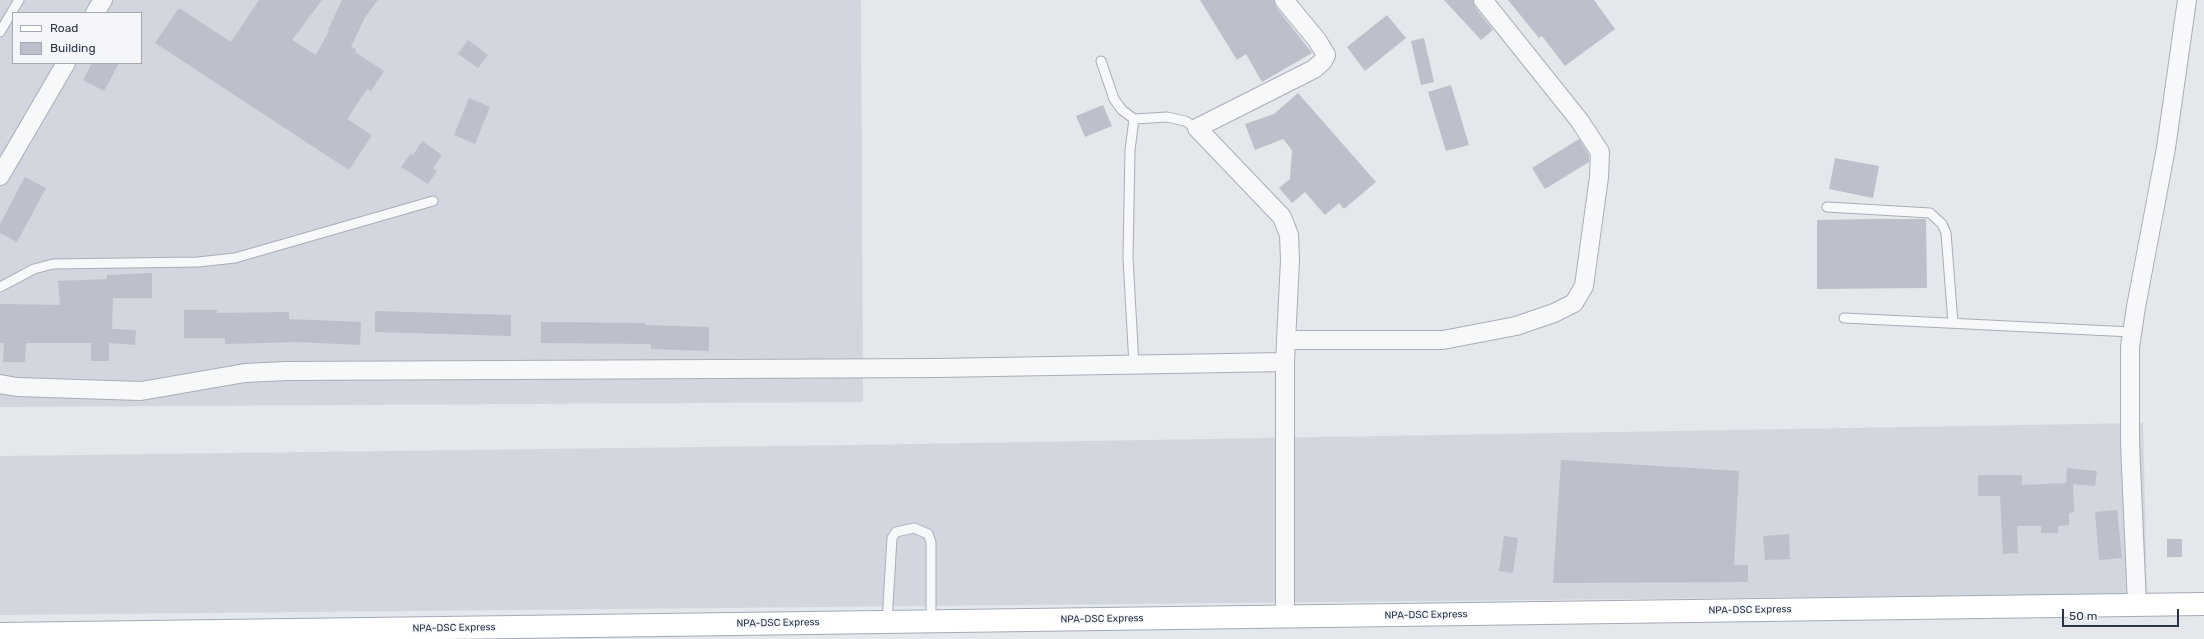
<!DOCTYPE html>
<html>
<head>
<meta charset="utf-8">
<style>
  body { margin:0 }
  #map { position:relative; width:2204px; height:639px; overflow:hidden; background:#e4e7ec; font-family:Rubik,sans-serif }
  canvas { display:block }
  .legend { position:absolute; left:12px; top:12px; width:130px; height:52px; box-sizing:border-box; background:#f4f6f9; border:1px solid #a4a8b1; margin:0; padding:5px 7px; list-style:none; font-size:12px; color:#2b3445 }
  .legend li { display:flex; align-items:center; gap:8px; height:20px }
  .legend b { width:20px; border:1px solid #a4a8b1 }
  .scale { position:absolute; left:2062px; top:609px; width:117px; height:18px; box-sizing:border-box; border:2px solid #2b3445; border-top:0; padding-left:5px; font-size:12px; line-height:14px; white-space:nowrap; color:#2b3445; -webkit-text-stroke:3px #f4f6f9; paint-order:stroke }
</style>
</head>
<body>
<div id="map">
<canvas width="2204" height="639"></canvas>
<ul class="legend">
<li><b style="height:5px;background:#fff"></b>Road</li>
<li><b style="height:11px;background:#bbc0ca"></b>Building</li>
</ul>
<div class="scale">50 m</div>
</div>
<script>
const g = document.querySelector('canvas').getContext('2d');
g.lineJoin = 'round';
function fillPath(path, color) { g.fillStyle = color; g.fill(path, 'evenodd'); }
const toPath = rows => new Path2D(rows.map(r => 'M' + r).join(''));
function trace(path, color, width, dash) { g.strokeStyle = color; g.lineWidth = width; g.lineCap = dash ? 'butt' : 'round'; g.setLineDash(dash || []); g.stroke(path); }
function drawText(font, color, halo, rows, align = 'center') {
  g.font = font + ' Rubik,sans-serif'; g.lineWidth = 3; g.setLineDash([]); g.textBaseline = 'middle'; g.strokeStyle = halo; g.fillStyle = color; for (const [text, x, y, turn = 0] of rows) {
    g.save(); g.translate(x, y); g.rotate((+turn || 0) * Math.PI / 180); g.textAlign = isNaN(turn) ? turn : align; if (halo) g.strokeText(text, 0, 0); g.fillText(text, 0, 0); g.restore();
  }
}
fillPath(toPath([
  [0,0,861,0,863,402,0,407],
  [13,13,141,13,141,63,13,63],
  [2143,423,2147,594,0,615,0,456,856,445]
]), '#d2d6de');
fillPath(toPath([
  [259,0,322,0,292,40,316,55,329,31,328,30,342,0,378,0,365,17,351,47,356,49,355,52,384,71,371,91,367,89,347,119,372,135,349,170,155,43,179,8,231,42],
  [1200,0,1274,0,1276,7,1312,53,1262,82,1246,54,1237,60],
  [1444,0,1473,0,1475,7,1493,30,1481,40],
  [1508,0,1594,0,1615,29,1565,66,1542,36,1539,38],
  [1387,15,1406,38,1365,71,1347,47],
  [1424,38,1434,82,1421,85,1411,41],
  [468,40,488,55,478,68,458,54],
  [92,63,119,63,104,91,83,80],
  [1451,85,1469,145,1446,151,1428,92],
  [1298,93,1376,182,1344,209,1339,203,1325,215,1305,192,1292,203,1279,188,1290,179,1292,150,1283,139,1255,150,1245,124,1274,114],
  [469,98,490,107,475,144,454,135],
  [1103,105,1112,126,1085,137,1076,116],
  [1579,139,1589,155,1589,162,1545,189,1532,168],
  [422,141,442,155,433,168,437,171,428,184,401,167,411,153,413,155],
  [1835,158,1879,166,1873,198,1829,189],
  [25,177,46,188,17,242,0,233,0,224],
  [1872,219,1926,219,1927,288,1817,289,1817,220],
  [152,273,152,298,113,298,112,329,136,330,135,345,109,343,109,361,91,361,91,343,26,343,25,362,3,362,4,343,0,343,0,304,60,305,58,281,107,279,107,275],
  [184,310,217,310,217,313,289,312,289,319,361,322,360,345,297,342,225,344,225,338,184,338],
  [375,311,511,315,511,336,375,332],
  [541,322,645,323,645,325,709,327,709,351,651,349,651,344,541,343],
  [1561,460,1739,471,1734,565,1748,565,1748,582,1553,583],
  [2067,468,2097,471,2095,486,2073,484,2074,512,2069,513,2069,525,2058,526,2058,533,2041,533,2041,526,2017,526,2018,553,2003,554,2000,496,1978,496,1978,475,2022,475,2022,485,2066,483],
  [2117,510,2122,558,2099,560,2095,512],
  [1789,534,1790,559,1765,560,1763,536],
  [1504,536,1518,538,1513,573,1499,571],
  [2167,539,2182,539,2182,557,2167,557]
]), '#bbc0ca');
const lane = toPath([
  [0,32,19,0],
  [1101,61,1114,99,1122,110,1134,119,1167,117,1185,121,1197,128],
  [1134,119,1130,150,1128,258,1134,365],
  [1827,207,1930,213,1942,224,1946,233,1953,323],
  [0,287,34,269,53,264,198,262,235,258,433,201],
  [1844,318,2132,332],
  [887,622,892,538,896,532,914,528,928,534,931,542,931,621]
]);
const street = toPath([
  [1284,0,1317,40,1326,55,1323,61,1314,69,1197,128,1282,217,1289,235,1290,260,1285,362,1285,616],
  [95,13,103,0],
  [0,176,66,63],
  [1287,340,1443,340,1516,326,1554,313,1574,303,1584,286,1599,177,1600,152,1579,120,1483,0],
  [0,384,17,387,141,391,245,373,286,371,936,368,1285,362],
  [2137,605,2130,443,2130,347,2136,307,2166,148,2187,0]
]);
const primary = toPath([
  [0,634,2204,604]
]);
trace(lane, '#a9aeb7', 11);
trace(street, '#a9aeb7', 20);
trace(primary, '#a3abb8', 24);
trace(lane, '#f7f8fa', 9);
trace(street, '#f7f8fa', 18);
trace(primary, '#fff', 22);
drawText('10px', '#2b3445', '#f4f6f9', [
  ["NPA-DSC Express",1750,610,-1],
  ["NPA-DSC Express",1426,615,-1],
  ["NPA-DSC Express",1102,619,-1],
  ["NPA-DSC Express",778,623,-1],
  ["NPA-DSC Express",454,628,-1]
]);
</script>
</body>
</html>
